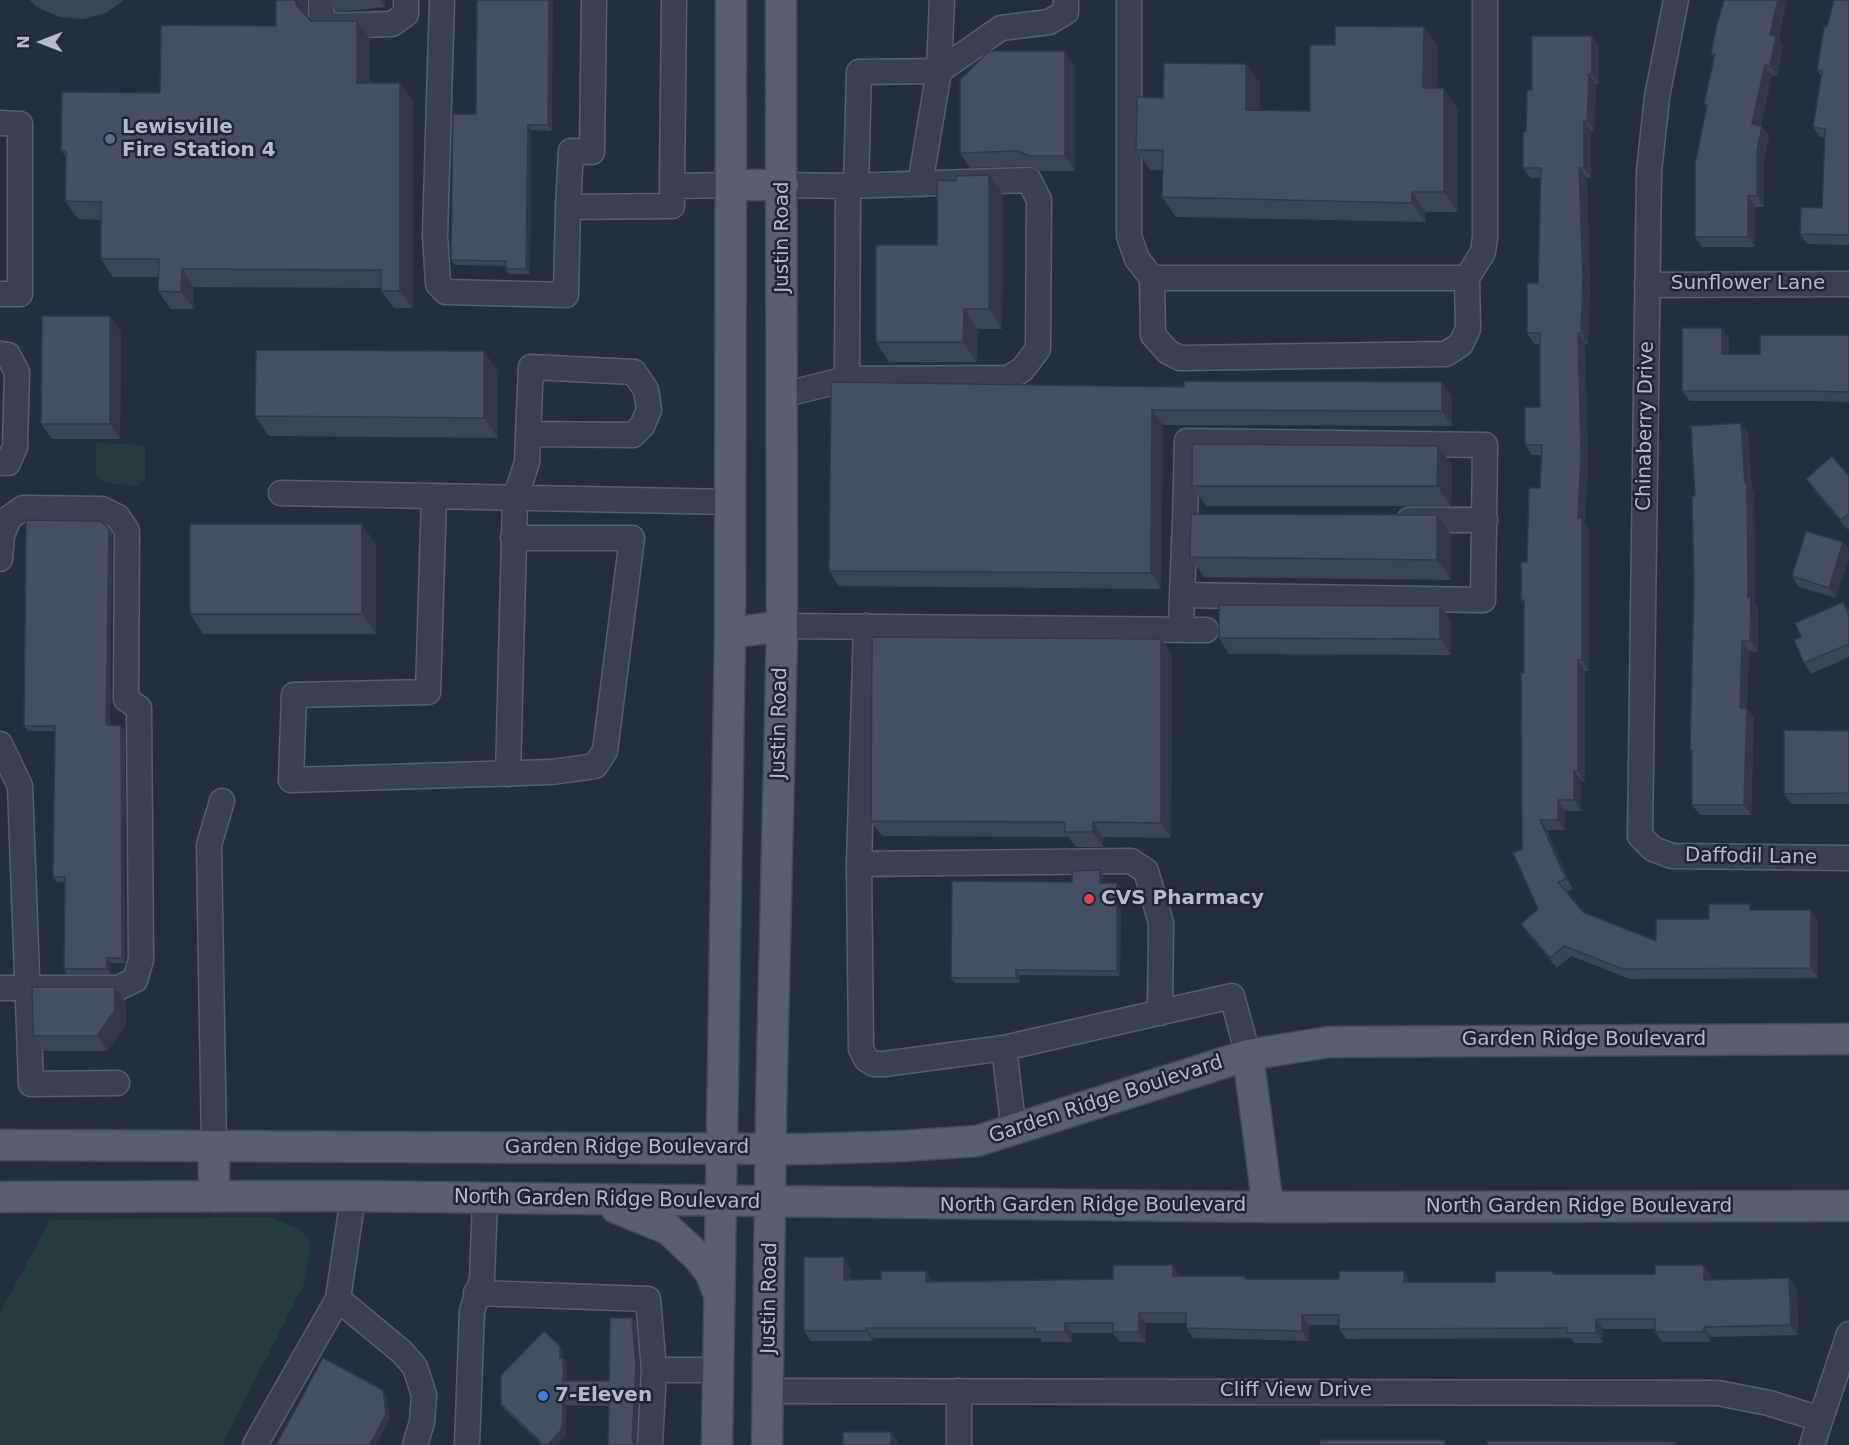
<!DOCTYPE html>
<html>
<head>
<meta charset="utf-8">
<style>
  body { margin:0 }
  #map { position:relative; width:1849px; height:1445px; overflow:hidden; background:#242f3e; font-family:"DejaVu Sans",sans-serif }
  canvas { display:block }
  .north { position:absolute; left:12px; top:12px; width:60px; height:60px; -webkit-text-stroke:4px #1d2633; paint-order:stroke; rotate:270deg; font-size:16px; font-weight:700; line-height:24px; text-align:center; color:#b4bcc9 }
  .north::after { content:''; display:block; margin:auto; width:21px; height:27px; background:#b4bcc9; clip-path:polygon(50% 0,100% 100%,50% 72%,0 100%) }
</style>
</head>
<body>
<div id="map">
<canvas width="1849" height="1445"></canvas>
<div class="north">N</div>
</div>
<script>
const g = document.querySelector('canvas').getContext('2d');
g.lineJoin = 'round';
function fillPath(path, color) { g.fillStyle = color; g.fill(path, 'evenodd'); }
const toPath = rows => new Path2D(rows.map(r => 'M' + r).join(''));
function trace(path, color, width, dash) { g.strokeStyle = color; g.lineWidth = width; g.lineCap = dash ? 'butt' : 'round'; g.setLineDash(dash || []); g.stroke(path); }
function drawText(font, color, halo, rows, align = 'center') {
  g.font = font + ' "DejaVu Sans",sans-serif'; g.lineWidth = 5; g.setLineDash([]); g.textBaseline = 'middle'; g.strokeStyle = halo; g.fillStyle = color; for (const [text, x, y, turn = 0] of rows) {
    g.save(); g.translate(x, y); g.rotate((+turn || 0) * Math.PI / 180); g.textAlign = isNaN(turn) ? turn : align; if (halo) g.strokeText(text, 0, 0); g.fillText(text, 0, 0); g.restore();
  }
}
fillPath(toPath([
  [96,443,145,445,145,479,137,486,105,483,96,476],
  [269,1217,299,1229,311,1243,304,1284,222,1445,0,1445,0,1313,50,1220]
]), '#263c3f');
const minor = toPath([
  [321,0,321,15,329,26,392,24,406,14,406,0],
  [442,0,435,235,438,284,446,292,566,295,568,207],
  [594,0,592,152,571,151,568,207,672,206,672,186,731,185],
  [1129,0,1129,236,1137,259,1152,278,1153,335,1168,352,1180,358,1446,354,1461,344,1468,329,1467,278,1483,252,1485,237,1485,0],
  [1676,0,1657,97,1649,172,1640,836,1653,849,1672,856,1849,858],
  [0,123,20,124,20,294,0,294],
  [920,184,939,71,942,0],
  [672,186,674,0],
  [856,186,859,72,939,71,1001,28,1049,22,1066,12,1066,0],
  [1152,278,1467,278],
  [1647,285,1849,284],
  [0,354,8,355,17,372,15,447,8,463,0,463],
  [847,379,848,186],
  [782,395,847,379,1008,378,1022,370,1038,349,1039,200,1029,180,848,186,783,185],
  [281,493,731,502],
  [434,497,428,692,294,695,291,780,552,772,595,766,605,751,632,538,513,538],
  [1409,520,1485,520],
  [0,559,2,535,9,518,23,508,102,509,118,517,127,531,126,699,139,708,141,960,135,980,118,988,0,988],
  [782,626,1206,630],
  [866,626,859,864,861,1049,866,1059,874,1064,884,1064,1004,1048,1232,996,1248,1055],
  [1181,629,1182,595,1185,520,1187,441,1485,445,1483,600,1182,595],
  [0,744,20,786,31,1084,117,1083],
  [508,774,515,499,527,462,528,434,531,367,634,372,646,390,649,410,642,426,633,435,528,434],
  [859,864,1131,861,1146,871,1161,923,1160,1013],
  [1004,1048,1014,1131],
  [214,1146,209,845,222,801],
  [476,1293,648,1299,654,1370,718,1370],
  [338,1299,402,1352,415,1367,424,1395,422,1422,415,1445],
  [768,1391,1718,1393,1769,1403,1820,1419],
  [959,1391,959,1445],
  [255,1445,338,1299,353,1197],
  [467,1445,472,1311,482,1280,485,1199],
  [650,1445,654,1370],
  [1812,1445,1849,1334]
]);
const major = toPath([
  [731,185,783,185],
  [730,633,782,626],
  [1248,1055,1268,1207],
  [0,1145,808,1149,903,1146,977,1141,1248,1055,1329,1042,1849,1039],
  [0,1197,337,1196,1268,1207,1849,1206],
  [214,1197,214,1146],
  [616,1208,668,1229,698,1257,710,1272,718,1292],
  [717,1445,730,633,731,0],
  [767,1445,771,1112,782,634,781,0]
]);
trace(minor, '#565f6c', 27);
trace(major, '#414a57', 33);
trace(minor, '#38414e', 24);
trace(major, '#56606e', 30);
fillPath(toPath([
  [30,0,124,0,106,13,83,19,59,17,37,7],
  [276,0,308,0,307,15,311,21,370,39,370,83,400,83,413,100,413,308,394,308,381,291,381,288,194,287,194,309,171,309,158,291,158,277,113,277,101,259,101,220,78,219,65,201,66,157,61,150,276,26],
  [328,0,385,0,385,7,336,12],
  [477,0,552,131,531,130,530,274,509,274,506,269,506,266,455,265,451,260,476,114],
  [1849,0,1849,245,1807,244,1800,234,1822,208,1825,138,1820,137,1813,127,1821,76,1817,70,1827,27],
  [1424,27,1438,46,1437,88,1458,108,1458,212,1426,212,1426,222,1176,217,1162,197,1162,170,1150,170,1136,150,1163,98,1246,64,1260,83,1260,111,1310,111,1335,45],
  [1779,40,1783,46,1777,76,1772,75,1761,126,1769,136,1764,162,1764,207,1755,207,1755,247,1702,247,1695,237,1706,108,1704,104,1714,58,1711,53],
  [1599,46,1599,84,1596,84,1594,131,1591,131,1591,178,1587,178,1590,288,1588,344,1585,344,1588,462,1585,523,1589,528,1589,671,1585,671,1585,781,1581,781,1581,811,1565,811,1565,830,1547,830,1573,889,1566,892,1583,912,1656,941,1709,919,1754,910,1818,920,1818,978,1630,979,1571,956,1557,968,1528,934,1521,924,1538,909,1522,849,1524,605,1521,600,1540,488,1541,455,1532,455,1525,445,1540,407,1540,344,1534,344,1527,333,1538,283,1541,178,1530,178,1523,168,1526,132,1532,90],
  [1075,66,1075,171,1039,171,1029,166,970,168,960,153],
  [1003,195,1002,329,978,329,977,362,889,362,876,342,937,245],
  [121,332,120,439,52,439,41,424],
  [1849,335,1849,402,1811,401,1690,401,1682,391,1729,338,1729,354,1760,354],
  [498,371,498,438,269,436,255,416],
  [1442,382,1452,397,1452,426,1163,425,1161,589,839,586,829,571,1184,387],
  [1741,423,1748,433,1752,489,1754,493,1755,603,1758,607,1758,652,1749,651,1747,708,1754,718,1751,815,1700,815,1692,805,1692,754,1690,751,1694,586,1695,496],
  [1438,446,1452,466,1451,506,1206,506,1192,486],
  [1849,476,1849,529,1848,530,1813,489,1806,479],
  [109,529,112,534,110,726,125,731,125,963,111,963,110,974,67,974,64,969,65,882,57,882,53,877,55,731,28,731,24,726],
  [1451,535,1451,580,1204,577,1190,557],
  [1843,542,1849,550,1849,557,1836,598,1799,587,1792,576],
  [376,544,376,634,203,634,190,614],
  [1843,602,1849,611,1849,657,1811,674,1804,663,1801,637],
  [1440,606,1451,621,1451,655,1229,654,1219,638],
  [1172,654,1171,838,1103,837,1103,847,1076,847,1068,837,882,836,871,821],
  [1849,731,1849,804,1791,804,1784,794],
  [1100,870,1103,876,1103,883,1121,888,1120,976,1020,975,1020,983,955,983,951,978,1072,882],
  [115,987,126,1003,126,1025,107,1051,44,1051,33,1036],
  [851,1268,851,1279,933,1281,1113,1279,1180,1275,1180,1276,1247,1279,1411,1282,1495,1282,1553,1271,1555,1274,1711,1275,1711,1280,1797,1288,1798,1335,1711,1337,1711,1342,1662,1342,1655,1332,1655,1329,1603,1329,1603,1343,1574,1343,1571,1338,1346,1339,1339,1329,1339,1325,1309,1325,1309,1341,1193,1338,1186,1328,1186,1323,1146,1323,1146,1342,1120,1342,1113,1333,1072,1333,1072,1342,1042,1342,1040,1338,873,1338,873,1341,811,1341,804,1331],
  [632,1318,636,1323,640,1370,636,1445,608,1445,609,1406,566,1405,566,1435,556,1445,542,1445,504,1409,501,1404,563,1351,563,1358,567,1363,567,1381,609,1381]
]), '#3b4654');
fillPath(toPath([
  [295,0,308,0,307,15,309,23,297,6],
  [379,0,385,0,385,7],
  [549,0,553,0,552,131,548,125],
  [1778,0,1787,0,1779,40,1783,46,1777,76,1770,66,1770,35],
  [357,21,370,39,370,100,357,83],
  [1424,27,1438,46,1437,108,1423,88],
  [1592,36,1599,46,1599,84,1592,74],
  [1065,51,1075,66,1075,171,1065,156],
  [1246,64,1260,83,1260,130,1246,110],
  [1765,65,1772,75,1759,134,1752,124],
  [1589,74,1596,84,1594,131,1587,121],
  [400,83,413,100,413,308,400,291],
  [1444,88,1458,108,1458,212,1444,192],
  [1584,121,1591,131,1591,178,1584,168],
  [528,125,531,130,530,274,526,269],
  [1762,126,1769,136,1764,162,1764,207,1757,196,1757,152],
  [1579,168,1587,178,1590,288,1588,344,1581,333],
  [989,175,1003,195,1002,329,989,309],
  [1412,192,1426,212,1426,222,1412,203],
  [1748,196,1755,207,1755,247,1748,237],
  [182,269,194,287,194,309,181,292],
  [964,309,978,329,977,362,963,342],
  [110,316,121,332,120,439,110,424],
  [1722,328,1729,338,1729,364,1722,354],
  [1578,333,1585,344,1588,462,1585,523,1589,528,1589,671,1582,660,1578,518],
  [484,351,498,371,498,438,484,418],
  [1442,382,1452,397,1452,426,1442,411],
  [1152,410,1163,425,1161,589,1151,573],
  [1741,423,1748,433,1752,489,1754,493,1755,603,1758,607,1758,652,1750,641,1748,597,1745,483],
  [1438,446,1452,466,1451,506,1437,486],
  [1437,515,1451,535,1451,580,1437,560],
  [362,524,376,544,376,634,362,614],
  [109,529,112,534,110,731,106,725],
  [1843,542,1849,550,1849,557,1836,598,1829,588],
  [1440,606,1451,621,1451,655,1440,639],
  [1161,639,1172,654,1171,838,1161,823],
  [1742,641,1749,651,1747,708,1754,718,1751,815,1744,805,1740,708],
  [1578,660,1585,671,1585,781,1578,771],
  [121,726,125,731,125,963,122,958],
  [1574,771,1581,781,1581,811,1574,800],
  [1558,800,1565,811,1565,830,1558,820],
  [1540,820,1547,830,1573,889,1566,879],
  [1093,822,1103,837,1103,847,1093,832],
  [1100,870,1103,876,1103,888,1100,883],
  [1117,883,1121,888,1120,976,1117,971],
  [1811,910,1818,920,1818,978,1811,968],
  [107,958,111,963,110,974,107,969],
  [1016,970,1020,975,1020,983,1016,978],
  [115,987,126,1003,126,1025,107,1051,97,1036],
  [844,1257,851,1268,851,1290,844,1280],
  [1173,1265,1180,1275,1180,1286,1173,1276],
  [1704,1265,1711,1275,1711,1290,1704,1280],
  [926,1271,933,1282,926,1282],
  [1404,1271,1411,1282,1411,1292,1404,1282],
  [1789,1278,1797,1288,1798,1335,1791,1325],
  [1139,1313,1146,1323,1146,1342,1139,1332],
  [1302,1315,1309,1325,1309,1341,1302,1331],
  [632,1318,636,1323,640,1370,636,1445,635,1445,632,1439],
  [1596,1319,1603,1329,1603,1343,1596,1333],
  [1065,1323,1072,1333,1072,1342,1065,1332],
  [1704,1327,1711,1337,1711,1342,1704,1332],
  [866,1328,873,1338,873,1341,866,1331],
  [560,1346,563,1351,563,1358,567,1363,567,1386,563,1381,560,1358],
  [383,1390,386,1395,390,1419,376,1445,370,1445],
  [563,1400,566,1405,566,1435,556,1445,548,1445],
  [891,1432,898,1442,898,1445,891,1445]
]), '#303945');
const building = toPath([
  [276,0,295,0,297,6,311,21,357,21,357,83,400,83,400,291,381,291,381,270,182,269,181,292,158,291,159,259,101,259,101,202,65,201,66,151,61,150,62,92,160,93,161,25,276,26,276,0],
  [477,0,549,0,548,125,528,125,526,269,506,269,506,261,451,260,453,114,476,114,477,0],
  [1724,0,1778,0,1770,35,1776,36,1770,66,1765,65,1752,124,1762,126,1757,152,1757,196,1748,196,1748,237,1695,237,1695,164,1707,105,1704,104,1715,54,1711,53,1717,24,1724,0],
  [1834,0,1849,0,1849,235,1800,234,1801,207,1822,208,1825,129,1813,127,1822,71,1817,70,1824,27,1827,27,1834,0],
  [1335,26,1424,27,1423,88,1444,88,1444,192,1412,192,1412,203,1162,197,1163,150,1136,150,1137,97,1163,98,1164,63,1246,64,1246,110,1310,111,1310,45,1335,45,1335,26],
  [1532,36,1592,36,1592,74,1589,74,1587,121,1584,121,1584,168,1579,168,1583,278,1581,333,1578,333,1581,452,1578,518,1582,518,1582,660,1578,660,1578,771,1574,771,1574,800,1558,800,1558,820,1540,820,1566,879,1558,882,1583,912,1656,941,1656,919,1709,919,1709,904,1750,904,1750,910,1811,910,1811,968,1623,969,1564,946,1550,958,1521,924,1538,909,1513,853,1522,849,1521,673,1524,673,1524,600,1521,600,1521,562,1527,562,1529,488,1540,488,1542,445,1525,445,1525,407,1540,407,1540,333,1527,333,1527,283,1538,283,1541,168,1523,168,1523,132,1526,132,1527,90,1532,90,1532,36],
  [989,51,1065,51,1065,156,1029,156,1018,151,960,153,960,80,989,51],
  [989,175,989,309,964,309,963,342,876,342,876,245,937,245,937,180,956,181,956,176,989,175],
  [42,316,110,316,110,424,41,424,42,316],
  [1682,328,1722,328,1722,354,1760,354,1760,335,1849,335,1849,392,1804,391,1682,391,1682,328],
  [256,350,484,351,484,418,255,416,256,350],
  [1184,381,1442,382,1442,411,1152,410,1151,573,829,571,831,382,1184,387,1184,381],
  [1741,423,1745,483,1747,483,1748,597,1751,597,1750,641,1742,641,1740,708,1747,708,1744,805,1692,805,1692,751,1690,751,1694,586,1692,496,1695,496,1691,426,1741,423],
  [1192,444,1438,446,1437,486,1192,486,1192,444],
  [1832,456,1849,476,1849,513,1841,520,1806,479,1832,456],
  [1191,514,1437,515,1437,560,1190,557,1191,514],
  [26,520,101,521,109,529,106,725,121,726,122,958,107,958,107,969,64,969,65,877,53,877,55,726,24,726,26,520],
  [190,524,362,524,362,614,190,614,190,524],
  [1806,531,1843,542,1829,588,1792,576,1806,531],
  [1843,602,1849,616,1849,644,1804,663,1794,640,1801,637,1795,623,1843,602],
  [1219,605,1440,606,1440,639,1219,638,1219,605],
  [872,637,1161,639,1161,823,1093,822,1093,832,1065,832,1065,822,871,821,872,637],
  [1784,730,1849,731,1849,793,1784,794,1784,730],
  [1100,870,1100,883,1117,883,1117,971,1016,970,1016,978,951,978,952,881,1072,882,1072,871,1100,870],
  [32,987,115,987,115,1010,97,1036,33,1036,32,987],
  [804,1257,844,1257,844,1280,881,1279,881,1271,926,1271,926,1282,1113,1279,1113,1265,1173,1265,1173,1276,1245,1276,1245,1279,1339,1279,1339,1271,1404,1271,1404,1282,1495,1282,1495,1271,1553,1271,1553,1274,1655,1274,1655,1265,1704,1265,1704,1280,1789,1278,1791,1325,1704,1327,1704,1332,1655,1332,1655,1319,1596,1319,1596,1333,1567,1333,1567,1328,1339,1329,1339,1315,1302,1315,1302,1331,1186,1328,1186,1313,1139,1313,1139,1332,1113,1332,1113,1323,1065,1323,1065,1332,1035,1332,1035,1328,866,1328,866,1331,804,1331,804,1257],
  [610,1318,632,1318,636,1365,632,1439,635,1445,608,1445,609,1401,563,1400,562,1429,548,1445,544,1445,501,1404,501,1375,544,1331,560,1346,560,1358,563,1358,563,1381,609,1381,610,1318],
  [323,1358,383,1390,386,1414,370,1445,276,1445,323,1358],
  [843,1432,891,1432,891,1445,843,1445,843,1432],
  [1320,1440,1445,1440,1445,1445,1320,1445,1320,1440],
  [1487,1441,1676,1442,1676,1445,1487,1445,1487,1441]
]);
fillPath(building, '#455162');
trace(building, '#303945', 1.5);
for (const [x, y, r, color] of [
  [110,139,6,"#5c6f8a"],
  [1089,899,6,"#e0444e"],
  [543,1396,6,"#3f7fe0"]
]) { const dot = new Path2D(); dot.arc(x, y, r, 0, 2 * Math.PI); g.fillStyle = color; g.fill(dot); trace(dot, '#1d2633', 2); }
drawText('bold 20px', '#b4bcc9', '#1d2633', [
  ["Lewisville",122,128],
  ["Fire Station 4",122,151],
  ["CVS Pharmacy",1101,899],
  ["7-Eleven",555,1396]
], 'left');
drawText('20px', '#b4bcc9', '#1d2633', [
  ["Justin Road",783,237,-90],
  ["Sunflower Lane",1748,284],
  ["Chinaberry Drive",1646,426,-89],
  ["Justin Road",780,723,-89],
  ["Daffodil Lane",1751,857,1],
  ["Garden Ridge Boulevard",1584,1040],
  ["Garden Ridge Boulevard",1106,1100,-18],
  ["Garden Ridge Boulevard",627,1148],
  ["North Garden Ridge Boulevard",607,1200,1],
  ["North Garden Ridge Boulevard",1093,1206],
  ["North Garden Ridge Boulevard",1579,1207],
  ["Justin Road",770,1298,-89],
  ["Cliff View Drive",1296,1391]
]);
</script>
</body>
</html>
